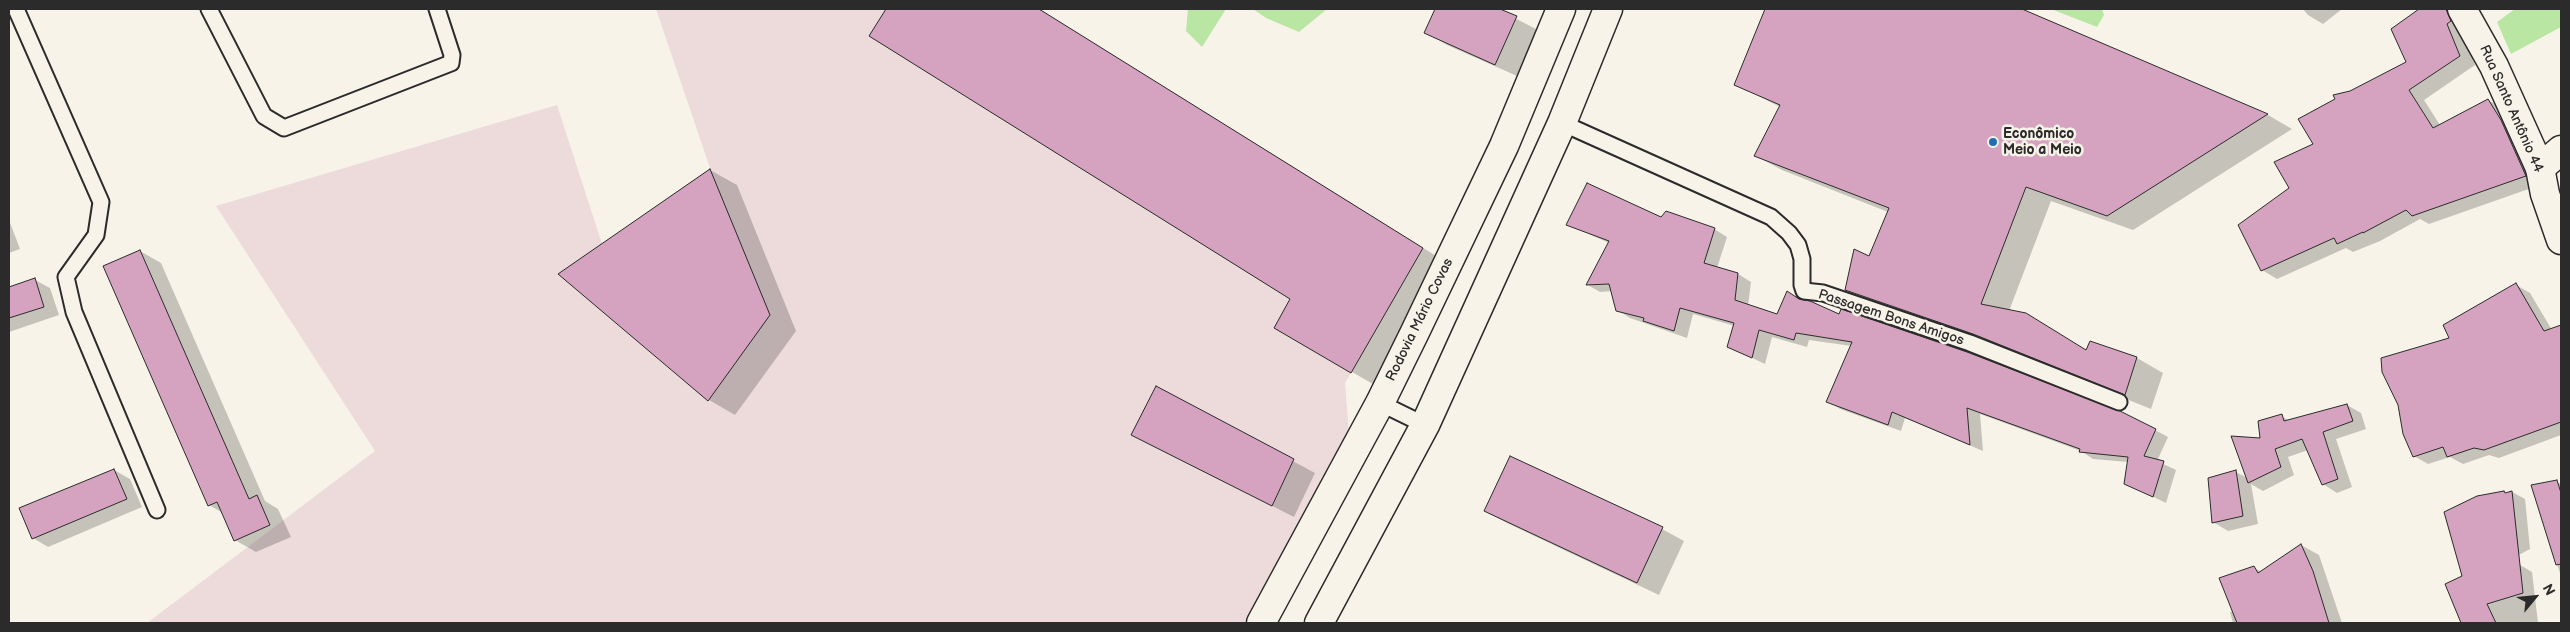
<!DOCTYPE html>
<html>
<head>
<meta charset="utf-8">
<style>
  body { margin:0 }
  #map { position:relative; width:2570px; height:632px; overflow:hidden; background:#f7f3e8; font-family:"Balsamiq Sans",sans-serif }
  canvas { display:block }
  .frame { position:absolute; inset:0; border:10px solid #2b2b2b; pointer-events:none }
  .north { position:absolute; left:2510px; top:572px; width:50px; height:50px; -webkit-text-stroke:4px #f7f3e8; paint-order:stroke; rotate:62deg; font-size:14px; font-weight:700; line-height:20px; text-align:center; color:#2b2b2b }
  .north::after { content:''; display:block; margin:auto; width:18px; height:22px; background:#2b2b2b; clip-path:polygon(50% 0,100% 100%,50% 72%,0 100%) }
</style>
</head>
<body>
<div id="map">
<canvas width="2570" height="632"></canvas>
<div class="frame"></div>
<div class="north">N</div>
</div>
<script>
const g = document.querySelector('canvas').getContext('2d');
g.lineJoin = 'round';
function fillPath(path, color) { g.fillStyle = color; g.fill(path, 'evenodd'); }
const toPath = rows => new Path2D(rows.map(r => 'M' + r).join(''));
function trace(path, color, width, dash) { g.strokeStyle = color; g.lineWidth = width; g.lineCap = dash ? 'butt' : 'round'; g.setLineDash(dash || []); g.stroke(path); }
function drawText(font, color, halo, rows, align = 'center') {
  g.font = font + ' "Balsamiq Sans",sans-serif'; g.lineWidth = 5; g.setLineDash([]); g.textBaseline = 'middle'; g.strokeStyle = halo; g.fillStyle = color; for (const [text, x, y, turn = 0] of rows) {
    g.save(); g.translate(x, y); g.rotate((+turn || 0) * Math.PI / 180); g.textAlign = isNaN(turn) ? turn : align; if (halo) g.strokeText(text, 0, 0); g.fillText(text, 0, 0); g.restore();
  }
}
fillPath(toPath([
  [656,9,1039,9,1423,248,1345,383,1350,446,1251,623,147,623,375,451,216,206,557,105,602,244,710,168]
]), '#eddbdc');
fillPath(toPath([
  [1188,9,1226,9,1202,47,1186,31],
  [1253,9,1327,9,1299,32,1266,18],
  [2051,9,2102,9,2104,15,2097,27],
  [2515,9,2561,9,2561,27,2511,54,2497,22]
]), '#bae6a4');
fillPath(toPath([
  [887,9,1039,9,1449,264,1378,387,1276,328,1292,298,871,35],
  [1436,9,1497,9,1538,30,1517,76,1447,45,1425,32],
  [1767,9,2020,9,2268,115,2292,129,2133,230,2051,201,2009,311,2087,351,2090,343,2137,358,2163,373,2151,409,2000,348,1872,305,1846,290,1870,258,1888,212,1782,170,1756,156,1780,107,1736,84],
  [2303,9,2342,9,2323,24,2308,15],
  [2421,9,2451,9,2475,65,2424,100,2440,125,2488,100,2504,109,2540,185,2429,224,2420,219,2380,241,2353,252,2346,248,2277,279,2262,270,2291,188,2314,144,2350,93,2408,63,2393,29],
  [710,170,737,185,796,331,735,415,709,400,560,275],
  [1662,218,1714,229,1727,237,1717,268,1738,274,1751,282,1748,306,1778,316,1801,301,2155,430,2168,437,2157,461,2176,470,2166,503,2125,483,2128,462,2093,459,2081,451,1980,414,1983,451,1905,418,1901,431,1840,409,1828,401,1852,346,1809,340,1807,347,1772,337,1765,364,1729,347,1735,326,1693,314,1687,338,1630,318,1617,310,1612,291,1600,292,1588,285,1609,243,1567,224],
  [9,220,20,249,9,253],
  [140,251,161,263,265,501,278,509,291,537,256,552,235,540,223,513,209,505],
  [35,280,50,288,59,315,9,332,9,288],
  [2516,285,2530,293,2552,330,2561,327,2561,435,2499,458,2489,455,2463,464,2450,457,2428,464,2414,456,2451,339],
  [1156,387,1315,473,1294,517,1132,435],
  [2347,405,2361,413,2366,429,2336,439,2352,487,2337,493,2323,484,2308,450,2288,457,2294,475,2263,491,2251,484,2258,524,2228,531,2213,522,2236,472,2247,478,2261,439,2281,416,2290,421],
  [1510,457,1662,529,1684,541,1659,595,1507,523,1485,511],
  [114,470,130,479,142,507,48,547,33,538],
  [2556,482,2561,484,2560,536],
  [2504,492,2507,494,2512,492,2525,499,2530,549,2489,571,2520,565,2532,572,2538,623,2462,623,2457,606],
  [2301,545,2319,555,2342,623,2233,623,2230,612,2233,611,2254,568,2262,572],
  [2561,556,2561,576,2555,558]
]), '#0003');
const building = toPath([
  [886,9,1039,9,1423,248,1351,373,1274,328,1290,299,869,36,886,9],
  [1435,9,1500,9,1517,16,1495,65,1424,33,1435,9],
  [1765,9,2022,9,2268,114,2107,216,2026,187,1981,304,2026,313,2086,350,2090,341,2137,357,2125,395,1973,334,1845,290,1854,249,1869,256,1889,208,1754,156,1780,105,1734,85,1765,9],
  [2419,9,2446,9,2451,21,2447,24,2460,56,2409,90,2433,128,2488,99,2501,120,2526,176,2412,216,2406,210,2363,233,2363,232,2337,244,2334,238,2261,271,2238,225,2289,188,2274,162,2313,144,2298,119,2335,99,2333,95,2350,91,2406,62,2391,29,2419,9],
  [710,169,770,315,708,401,558,274,710,169],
  [1587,183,1661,217,1666,211,1715,228,1704,263,1738,273,1735,300,1777,314,1787,291,1799,299,1810,301,1839,314,1841,309,1967,352,2120,411,2156,429,2144,456,2164,461,2153,497,2124,484,2128,457,2079,452,2080,449,1967,408,1970,445,1892,412,1888,425,1826,402,1852,342,1796,333,1794,340,1759,330,1752,358,1727,347,1734,323,1680,308,1674,331,1643,321,1644,318,1616,311,1609,284,1586,285,1609,241,1566,225,1587,183],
  [140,250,249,499,257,495,270,525,234,541,217,502,208,506,103,266,140,250],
  [35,278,44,307,9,318,9,287,35,278],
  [2516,283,2544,331,2561,325,2561,422,2484,450,2474,448,2447,457,2443,447,2413,457,2403,434,2398,405,2382,372,2381,358,2449,338,2443,325,2516,283],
  [1156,386,1294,459,1272,506,1131,435,1156,386],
  [2347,404,2353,421,2323,432,2338,479,2322,485,2302,439,2275,449,2281,467,2248,483,2231,436,2260,438,2258,421,2282,414,2284,421,2347,404],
  [1510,456,1663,527,1637,583,1484,511,1510,456],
  [114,469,127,499,32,539,19,508,114,469],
  [2236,470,2243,516,2212,523,2208,478,2236,470],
  [2557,480,2561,493,2561,564,2556,565,2531,485,2557,480],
  [2504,491,2505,493,2512,491,2523,593,2487,604,2496,623,2461,623,2445,584,2462,576,2444,512,2477,496,2504,491],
  [2301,544,2313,571,2329,623,2237,623,2219,578,2254,566,2258,573,2301,544]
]);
fillPath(building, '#d5a3bf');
trace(building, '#2b2b2b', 1);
const lane = toPath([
  [16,9,101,202,96,235,66,277,74,312,157,510],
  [209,9,264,116,284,128,451,63,452,55,437,9],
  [1562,123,1771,217,1789,233,1798,245,1802,259,1802,285,1804,291,1823,293,1970,343,2119,402],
  [1380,403,1425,425]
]);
const street = toPath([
  [2540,168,2561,150]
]);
const secondary = toPath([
  [2462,9,2494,66,2540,168,2545,194,2561,240]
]);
const primary = toPath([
  [1261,623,1380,403,1414,334,1504,146,1561,9],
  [1319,623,1425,425,1562,123,1608,9]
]);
trace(lane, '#2b2b2b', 19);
trace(street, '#2b2b2b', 31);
trace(secondary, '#2b2b2b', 31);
trace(primary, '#2b2b2b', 31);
trace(lane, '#f7f3e8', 15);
trace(street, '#f7f3e8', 28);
trace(secondary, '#f7f3e8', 28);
trace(primary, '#f7f3e8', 28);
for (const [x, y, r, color] of [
  [1993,142,5,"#1f6fb2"]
]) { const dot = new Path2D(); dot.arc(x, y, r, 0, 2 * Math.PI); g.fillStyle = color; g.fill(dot); trace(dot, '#f7f3e8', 2); }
drawText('14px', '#2b2b2b', '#f7f3e8', [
  ["Rua Santo Antônio 44",2511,109,66],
  ["Passagem Bons Amigos",1891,318,18],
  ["Rodovia Mário Covas",1420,320,-64]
]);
drawText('bold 14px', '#2b2b2b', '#f7f3e8', [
  ["Econômico",2003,134],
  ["Meio a Meio",2003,150]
], 'left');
</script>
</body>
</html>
